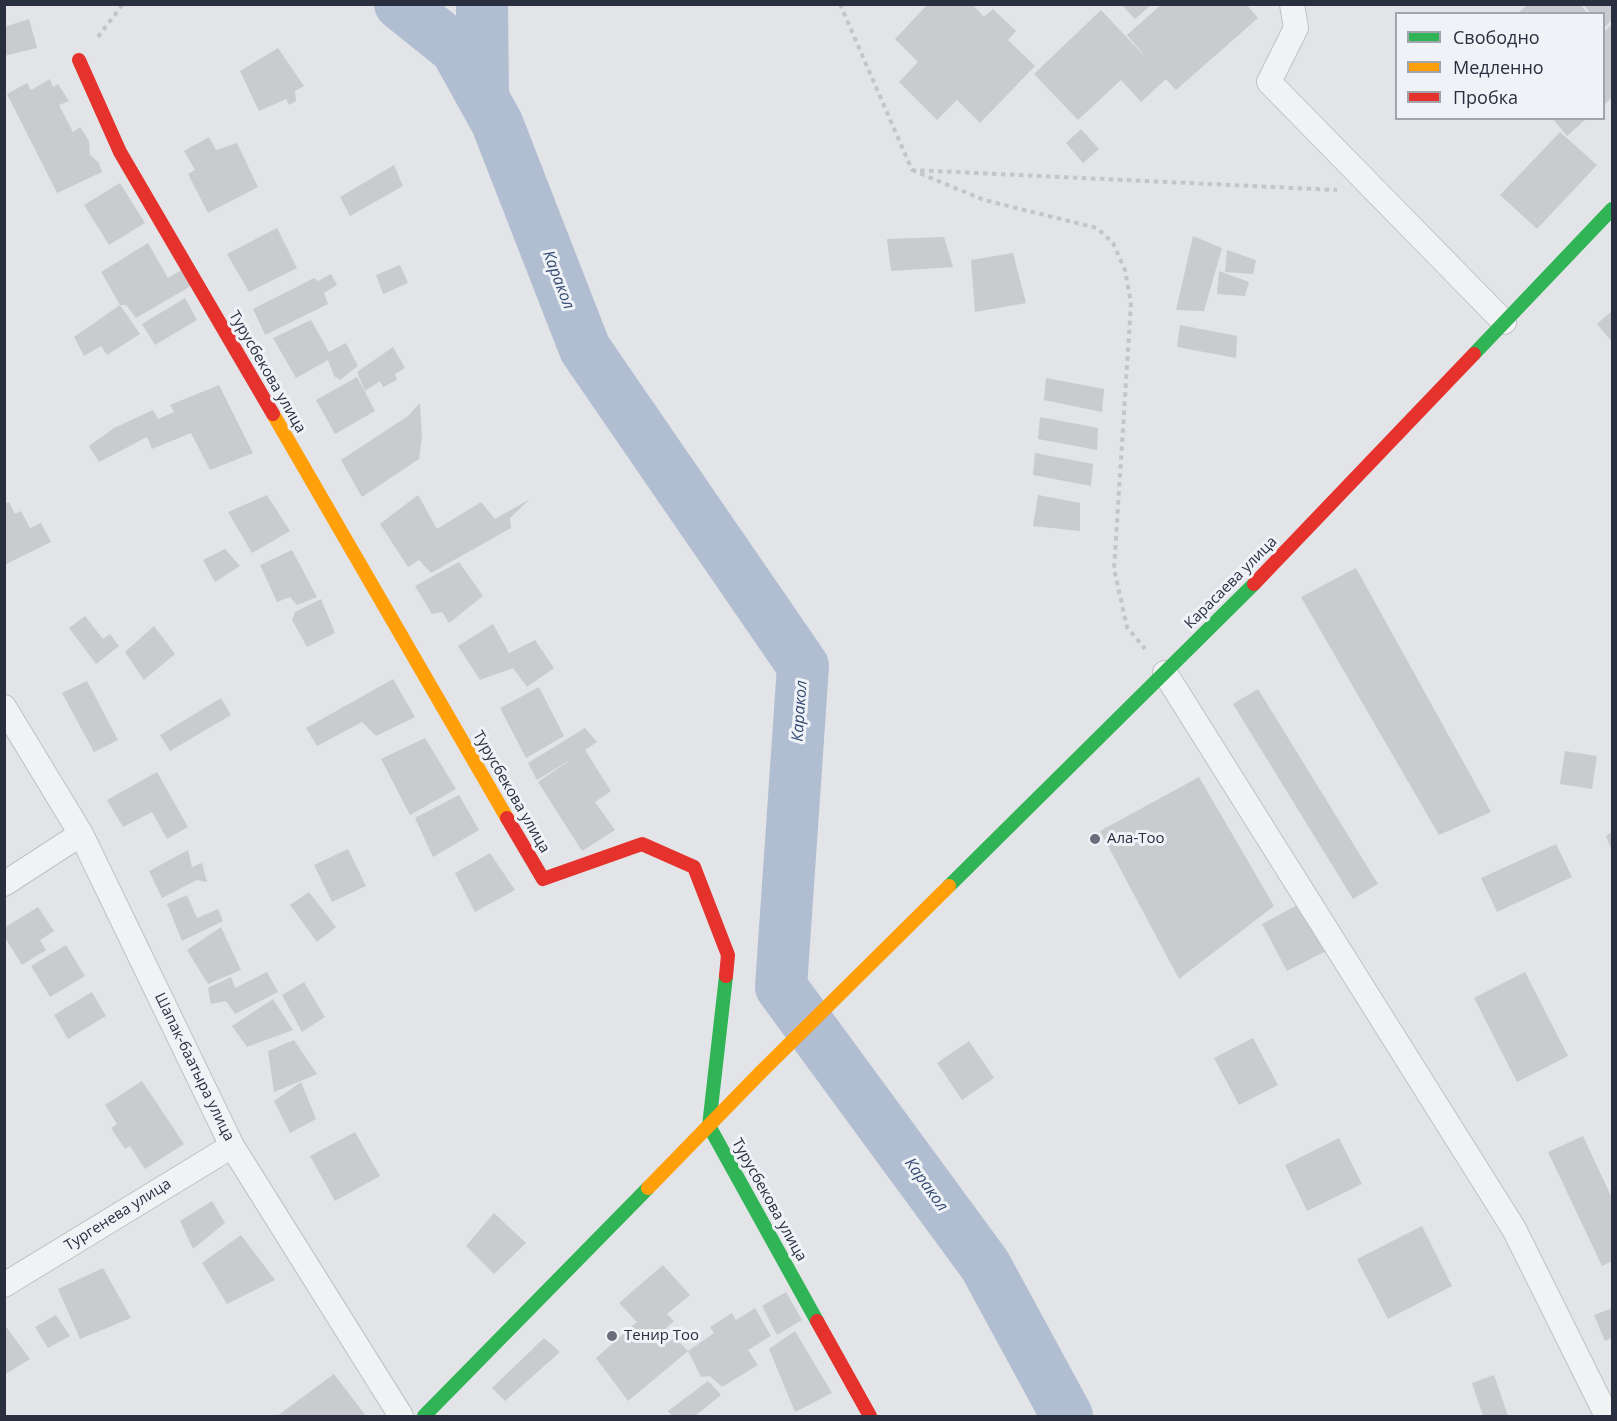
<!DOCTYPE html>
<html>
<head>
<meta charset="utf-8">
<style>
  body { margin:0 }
  #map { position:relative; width:1617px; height:1421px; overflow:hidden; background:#e2e4e7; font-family:"Open Sans",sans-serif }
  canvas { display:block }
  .frame { position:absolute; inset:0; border:6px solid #292f3f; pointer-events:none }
  .legend { position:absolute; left:1395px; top:12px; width:210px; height:108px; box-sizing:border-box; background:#eff2f6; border:2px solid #a0a4ad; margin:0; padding:8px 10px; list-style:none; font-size:18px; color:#292f3f }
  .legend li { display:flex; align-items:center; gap:12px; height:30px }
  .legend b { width:30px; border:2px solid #a0a4ad }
</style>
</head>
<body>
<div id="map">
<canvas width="1617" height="1421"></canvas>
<div class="frame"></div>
<ul class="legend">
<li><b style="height:8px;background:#30b455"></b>Свободно</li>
<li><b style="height:8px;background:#ff9f0a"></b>Медленно</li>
<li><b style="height:8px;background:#e5322d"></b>Пробка</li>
</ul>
</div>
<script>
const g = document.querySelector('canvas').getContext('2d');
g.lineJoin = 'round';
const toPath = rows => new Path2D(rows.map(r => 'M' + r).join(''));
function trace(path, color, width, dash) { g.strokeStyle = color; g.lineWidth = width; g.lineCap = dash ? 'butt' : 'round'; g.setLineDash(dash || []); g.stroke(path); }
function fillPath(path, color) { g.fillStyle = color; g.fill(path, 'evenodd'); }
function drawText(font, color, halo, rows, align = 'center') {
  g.font = font + ' "Open Sans",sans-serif'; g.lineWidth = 6; g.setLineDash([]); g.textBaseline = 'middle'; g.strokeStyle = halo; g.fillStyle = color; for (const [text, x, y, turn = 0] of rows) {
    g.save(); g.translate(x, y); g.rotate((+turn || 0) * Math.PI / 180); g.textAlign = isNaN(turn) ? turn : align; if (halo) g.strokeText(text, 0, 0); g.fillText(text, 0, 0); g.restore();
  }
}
trace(toPath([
  [400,4,456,49,497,123,585,349,803,666,781,987,985,1265,1067,1416],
  [482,4,483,95]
]), '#b1bed1', 52);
fillPath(toPath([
  [928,4,972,4,984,17,993,9,1016,31,1008,40,1035,66,980,123,957,100,937,120,899,82,918,62,895,39],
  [1121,4,1152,4,1135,19],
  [1162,4,1246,4,1258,18,1176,90,1166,79,1141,102,1121,80,1078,120,1034,74,1101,10,1149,61,1127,35],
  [1528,4,1580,4,1588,14,1517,14],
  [1583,4,1612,4,1612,20,1604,28,1604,14,1591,14],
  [29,19,37,48,4,56,4,27],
  [1612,24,1612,97,1604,105,1604,32],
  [278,48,304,86,295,91,296,101,289,105,286,99,259,111,240,71],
  [50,79,53,87,58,84,69,101,59,105,73,132,80,127,89,141,90,155,99,163,102,172,57,193,7,94,27,83,31,90],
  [1552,118,1587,118,1567,136],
  [1081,129,1099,149,1083,163,1066,143],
  [1560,132,1597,165,1537,229,1500,195],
  [209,137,216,150,237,143,258,187,208,213,188,174,195,170,184,151],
  [394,165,403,186,350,216,340,197],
  [120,183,145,223,109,245,84,205],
  [277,228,297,268,249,292,227,254],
  [1193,236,1222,248,1204,311,1176,310],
  [944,237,953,267,891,271,887,239],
  [148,243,168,278,187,267,196,283,136,318,126,305,120,305,101,272],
  [1227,250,1256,260,1253,274,1225,272],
  [1013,253,1026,303,975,312,971,260],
  [400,265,408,283,383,294,376,275],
  [1219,271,1249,282,1245,296,1217,294],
  [331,274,337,285,324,293,328,304,265,335,253,309,314,278,318,281],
  [185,298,197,320,155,345,142,324],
  [120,305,140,334,107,355,101,346,84,356,74,337],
  [1612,311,1612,342,1597,324],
  [311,320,329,352,346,343,358,366,340,380,334,376,328,360,296,378,273,338],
  [1180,325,1237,336,1236,358,1177,347],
  [393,347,405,368,395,374,397,380,383,387,380,381,365,391,357,372],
  [357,377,375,411,335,434,316,400],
  [1046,378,1104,389,1102,412,1044,400],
  [219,385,253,453,210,470,191,433,152,449,147,437,99,462,89,446,114,428,153,410,158,419,174,412,170,405],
  [420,403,422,436,419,459,362,497,341,460,408,416],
  [1040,417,1098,428,1097,450,1038,439],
  [1035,453,1093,464,1091,486,1033,475],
  [267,495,290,531,252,553,228,512],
  [418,495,437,529,481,502,495,519,530,499,510,518,511,528,431,573,419,560,408,567,380,524],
  [1038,495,1080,503,1080,531,1033,526],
  [9,502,15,514,21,511,30,528,41,523,51,542,4,565,4,504],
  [225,549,240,566,215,582,203,560],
  [292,550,317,597,297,605,290,597,277,602,260,565],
  [459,562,483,596,449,623,442,612,432,614,415,586],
  [1356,568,1491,812,1439,835,1301,597],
  [321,599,335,633,307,647,292,620,295,612],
  [85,616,103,639,110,634,119,646,96,664,69,628],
  [493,624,509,653,535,640,554,668,527,687,513,668,480,680,458,646],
  [154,626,175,654,144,680,125,652],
  [393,679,415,717,376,736,362,722,317,746,306,728],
  [87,681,118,740,94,752,62,693],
  [539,687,564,736,526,758,500,708],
  [1258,689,1378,884,1353,899,1233,704],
  [221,698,231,715,170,751,160,735],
  [585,728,597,742,585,750,611,791,595,802,615,830,582,851,538,782,576,756,537,780,528,763],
  [425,738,456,789,410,815,381,759],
  [1565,751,1597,756,1592,789,1560,784],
  [157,772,188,827,167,839,152,812,123,827,107,800],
  [1199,777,1274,906,1179,979,1100,831],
  [459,795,479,830,433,857,415,818],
  [1612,832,1612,851,1606,836],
  [1556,844,1572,877,1497,912,1481,878],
  [348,849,366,886,332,902,314,865],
  [188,850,192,867,202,863,207,882,197,880,162,898,149,871],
  [490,853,515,890,475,912,455,873],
  [309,892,336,927,317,942,290,905],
  [187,895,197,918,218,909,223,921,182,941,167,904],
  [1301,903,1326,951,1287,971,1262,924],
  [38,907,54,931,40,940,46,950,22,965,4,936,4,928],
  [221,927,241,970,208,984,187,950],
  [66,945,85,976,50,997,31,966],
  [267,972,278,992,235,1014,226,1001,211,1004,208,988,231,977,235,988],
  [1525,972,1568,1056,1517,1082,1474,998],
  [304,982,325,1017,302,1032,282,995],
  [92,992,106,1016,68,1039,54,1015],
  [273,999,293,1030,247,1047,232,1026],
  [1253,1038,1278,1085,1239,1105,1214,1058],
  [294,1040,317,1074,274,1092,268,1051],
  [969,1041,994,1078,962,1100,937,1063],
  [142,1081,184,1144,145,1169,130,1146,125,1149,111,1128,117,1124,105,1105],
  [301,1082,316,1119,290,1133,274,1101],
  [355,1132,380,1176,335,1201,310,1156],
  [1583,1136,1612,1198,1612,1261,1602,1266,1548,1152],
  [1339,1138,1362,1184,1307,1211,1285,1165],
  [212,1201,225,1223,193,1249,180,1221],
  [494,1213,526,1243,494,1274,466,1246],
  [1422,1226,1452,1286,1388,1319,1357,1259],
  [241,1235,275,1280,227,1304,202,1263],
  [663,1265,690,1295,667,1314,674,1321,653,1340,660,1347,675,1338,688,1351,628,1401,596,1358,637,1322,619,1303],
  [103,1268,131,1318,80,1339,58,1289],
  [786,1292,802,1320,777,1335,762,1306],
  [755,1308,771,1336,748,1350,758,1365,722,1387,710,1376,701,1377,688,1351,714,1333,710,1327,732,1313,736,1320],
  [1612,1308,1612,1338,1605,1341,1594,1315],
  [56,1315,70,1336,48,1348,35,1327],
  [4,1324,30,1359,4,1375],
  [795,1331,832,1393,795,1412,769,1349],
  [544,1338,560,1352,505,1401,492,1388],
  [334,1374,366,1416,277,1416],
  [1494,1375,1508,1416,1483,1416,1472,1383],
  [708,1381,721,1395,695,1416,672,1416,668,1411]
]), '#c9cbcf');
const street = toPath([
  [1292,4,1296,28,1269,82,1504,322],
  [1165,673,1514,1229,1607,1416],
  [4,707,81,834,232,1146,401,1416],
  [4,884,81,834],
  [4,1285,232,1146]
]);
trace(street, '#bfc1c4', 26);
trace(toPath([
  [840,4,912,170,1337,190],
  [98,37,123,4],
  [912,170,984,200,1097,228,1113,243,1125,270,1131,303,1114,569,1127,627,1145,649]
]), '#c3c5ca', 4, [4.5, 4.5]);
trace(street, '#f1f2f3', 24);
trace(toPath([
  [1474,354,1612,209],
  [949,886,1254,584],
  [726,976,709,1126,817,1321],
  [424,1416,648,1188]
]), '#30b455', 14);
trace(toPath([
  [273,414,507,818],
  [648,1188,760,1073,949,886]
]), '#ff9f0a', 14);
trace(toPath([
  [79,60,120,152,273,414],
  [1254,584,1474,354],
  [507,818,543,879,642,844,694,867,728,955,726,976],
  [817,1321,870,1416]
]), '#e5322d', 14);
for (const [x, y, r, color] of [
  [1095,839,6,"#6a6e7a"],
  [612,1336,6,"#6a6e7a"]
]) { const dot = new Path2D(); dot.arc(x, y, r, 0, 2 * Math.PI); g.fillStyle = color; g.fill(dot); trace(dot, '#eff2f6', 2); }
drawText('15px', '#292f3f', '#eff2f6', [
  ["Турусбекова улица",267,372,60],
  ["Карасаева улица",1231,583,-45],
  ["Турусбекова улица",511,792,60],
  ["Шапак-баатыра улица",194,1067,64],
  ["Турусбекова улица",769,1200,61],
  ["Тургенева улица",118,1215,-32]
]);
drawText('15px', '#292f3f', '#eff2f6', [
  ["Ала-Тоо",1107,839],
  ["Тенир Тоо",624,1336]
], 'left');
drawText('italic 16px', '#344b72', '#eff2f6', [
  ["Каракол",558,280,69],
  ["Каракол",800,711,-86],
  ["Каракол",926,1185,54]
]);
</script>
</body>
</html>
